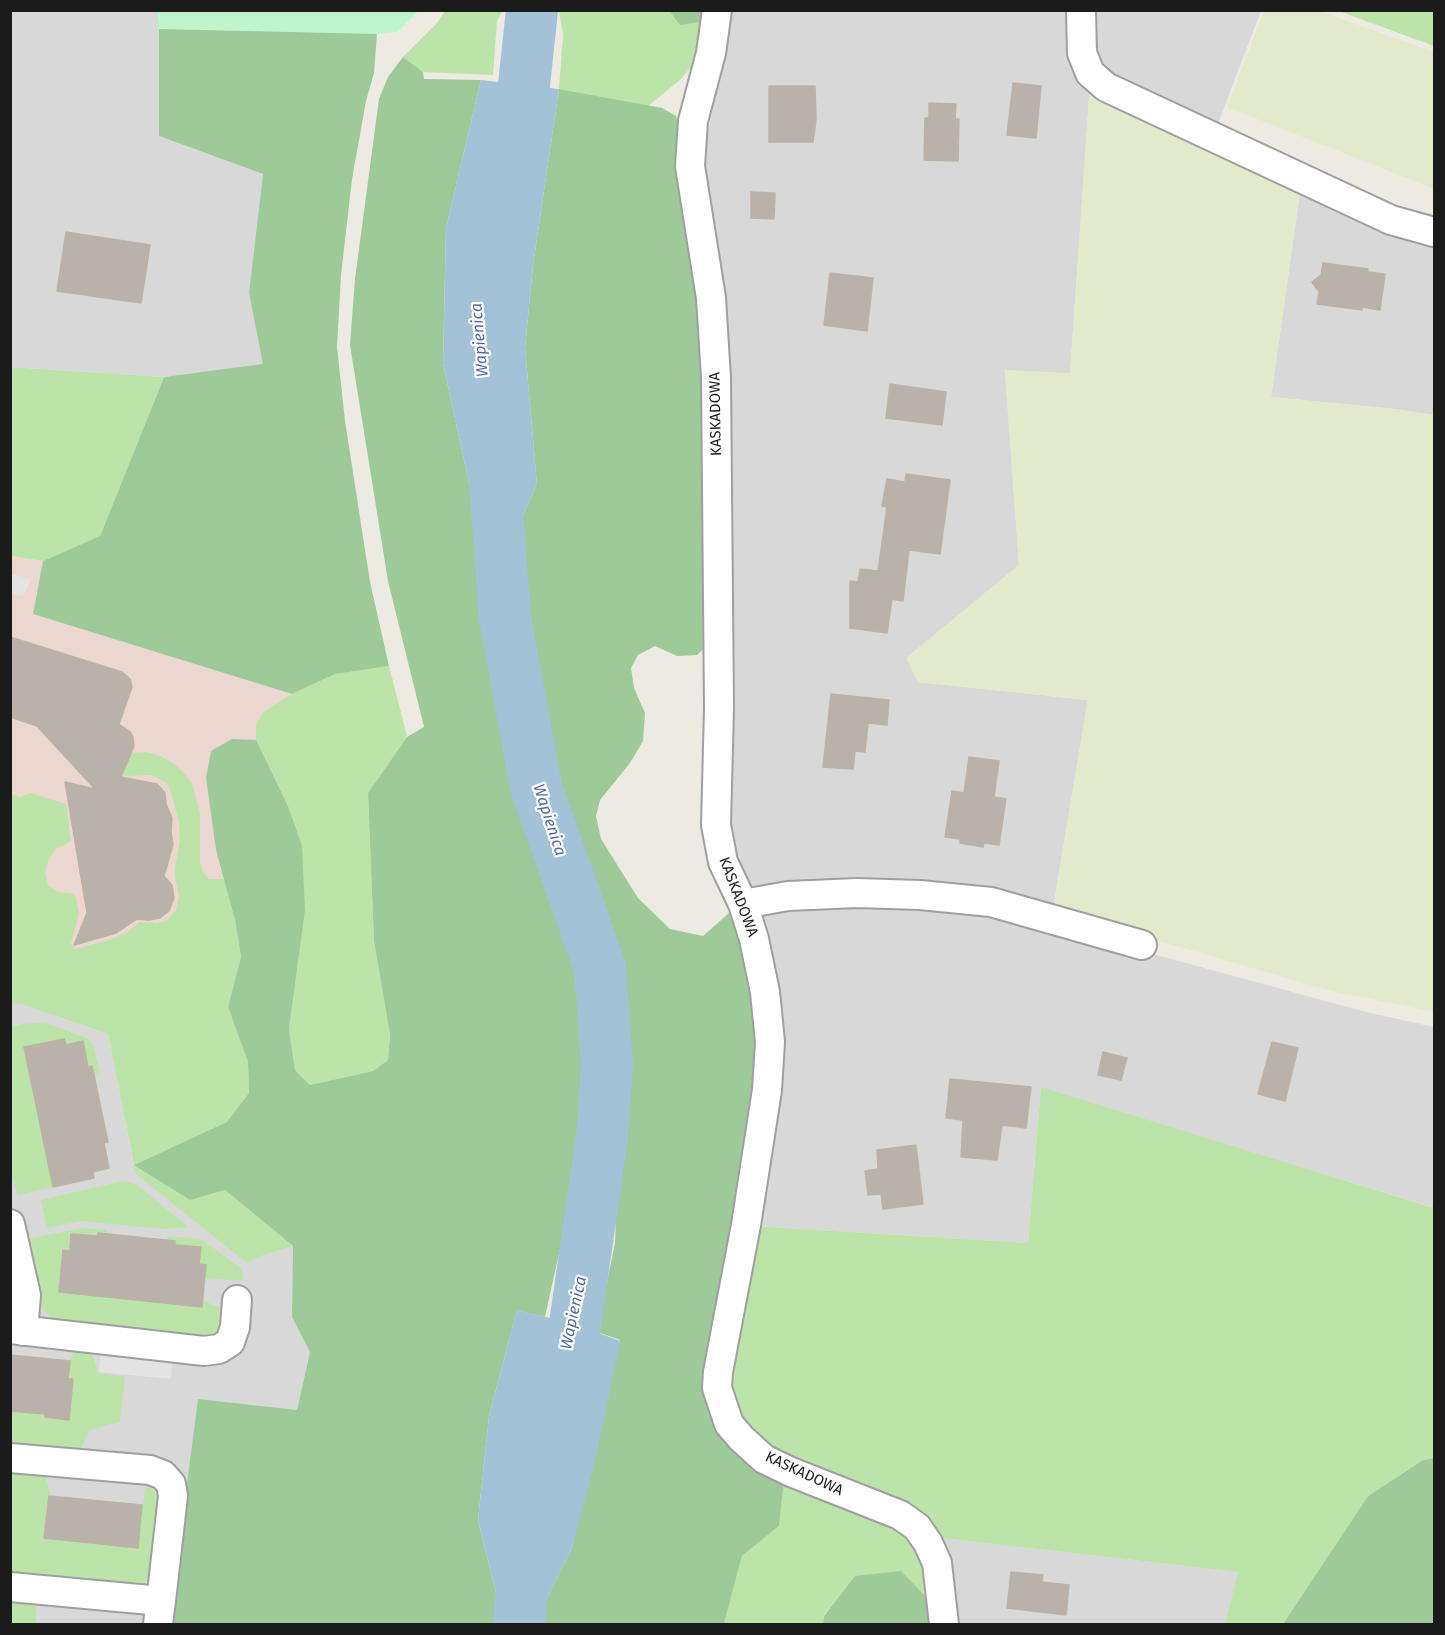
<!DOCTYPE html>
<html>
<head>
<meta charset="utf-8">
<style>
  body { margin:0 }
  #map { position:relative; width:1445px; height:1635px; overflow:hidden; background:#eceae1; font-family:"Fira Sans",sans-serif }
  canvas { display:block }
  .frame { position:absolute; inset:0; border:12px solid #1b1b1b; pointer-events:none }
</style>
</head>
<body>
<div id="map">
<canvas width="1445" height="1635"></canvas>
<div class="frame"></div>
</div>
<script>
const g = document.querySelector('canvas').getContext('2d');
g.lineJoin = 'round';
function fillPath(path, color) { g.fillStyle = color; g.fill(path, 'evenodd'); }
const toPath = rows => new Path2D(rows.map(r => 'M' + r).join(''));
function trace(path, color, width, dash) { g.strokeStyle = color; g.lineWidth = width; g.lineCap = dash ? 'butt' : 'round'; g.setLineDash(dash || []); g.stroke(path); }
function drawText(font, color, halo, rows, align = 'center') {
  g.font = font + ' "Fira Sans",sans-serif'; g.lineWidth = 4.5; g.setLineDash([]); g.textBaseline = 'middle'; g.strokeStyle = halo; g.fillStyle = color; for (const [text, x, y, turn = 0] of rows) {
    g.save(); g.translate(x, y); g.rotate((+turn || 0) * Math.PI / 180); g.textAlign = isNaN(turn) ? turn : align; if (halo) g.strokeText(text, 0, 0); g.fillText(text, 0, 0); g.restore();
  }
}
fillPath(toPath([
  [10,11,157,11,159,29,159,136,263,174,249,293,264,365,164,377,11,367],
  [726,11,1073,11,1090,85,1070,374,1005,371,1019,565,907,658,918,682,1088,700,1050,926,1366,1012,1434,1027,1434,1204,1432,1207,1041,1088,1028,1243,753,1226,729,859,702,129,709,128,722,59],
  [1087,11,1261,11,1215,131,1141,98,1095,64],
  [1301,185,1434,242,1434,415,1394,409,1271,397],
  [10,952,56,1016,108,1034,134,1165,293,1246,292,1317,310,1352,297,1410,169,1624,11,1624],
  [933,1537,1239,1572,1225,1624,950,1624]
]), '#d9d8d8');
fillPath(toPath([
  [10,556,43,561,33,614,292,694,335,674,389,666,407,737,206,778,216,850,235,920,134,1165,108,1034,56,1016,11,952]
]), '#ecd6d0');
fillPath(toPath([
  [1264,11,1319,11,1434,52,1434,189,1227,107],
  [1090,85,1301,185,1271,397,1394,409,1434,415,1434,1012,1331,991,1053,910,1088,700,918,682,906,658,1019,565,1005,370,1070,373]
]), '#e3eacc');
fillPath(toPath([
  [445,11,502,11,497,21,493,75,423,72,403,57,437,23],
  [559,11,672,11,671,13,707,21,699,53,692,66,680,80,648,106,559,89,563,35],
  [1339,11,1434,11,1434,46],
  [10,367,164,377,100,536,43,561,11,556],
  [389,666,407,737,368,793,374,941,390,1035,388,1060,373,1071,310,1085,295,1070,289,1029,305,911,288,806,256,740,256,725,263,712,292,694,335,674],
  [146,752,158,755,169,761,180,769,192,783,200,813,200,862,203,872,209,879,224,879,235,920,241,957,228,1007,248,1062,249,1093,228,1122,134,1165,190,1200,225,1190,293,1246,263,1255,247,1263,136,1174,108,1034,25,1005,11,1003,10,794,20,797,31,793,66,804,71,841,56,849,48,861,45,874,48,885,58,892,75,894,79,914,71,943,75,949,112,939,128,932,140,922,156,923,166,921,176,910,179,896,175,877,175,867,180,839,179,822,170,789,166,783,152,775,125,776,116,772,131,753],
  [28,1023,45,1023,87,1038,94,1047,100,1075,94,1076,92,1067,88,1067,83,1041,66,1045,64,1039,24,1047,29,1070,32,1069,33,1094,53,1187,17,1195,10,1164,10,1027],
  [1041,1087,1431,1207,1434,1204,1434,1458,1423,1460,1368,1496,1283,1624,1225,1624,1238,1572,933,1537,799,1469,734,1422,727,1365,753,1226,1028,1243],
  [123,1181,137,1185,188,1227,164,1229,81,1221,47,1228,41,1200],
  [82,1228,107,1230,106,1234,98,1233,98,1236,71,1234,70,1251,63,1251,59,1292,82,1295,106,1294,106,1298,154,1302,202,1300,220,1308,223,1315,222,1328,217,1334,206,1338,59,1321,52,1319,43,1309,41,1302,27,1239],
  [167,1236,201,1239,242,1269,243,1281,204,1278,199,1264,201,1247,175,1245,175,1241,167,1240],
  [75,1348,93,1356,98,1373,125,1377,120,1422,89,1430,78,1455,11,1448,11,1411,45,1414,45,1417,69,1419,73,1380,68,1379,70,1361],
  [10,1471,45,1474,50,1492,45,1537,138,1548,145,1488,151,1488,159,1499,152,1569,148,1577,142,1584,134,1588,11,1575],
  [784,1481,907,1533,924,1562,930,1601,901,1571,855,1577,824,1615,823,1624,724,1624,742,1556,779,1526],
  [10,1597,36,1600,36,1624,11,1624]
]), '#bce4a9');
fillPath(toPath([
  [157,11,365,11,377,34,374,73,366,101,352,179,341,275,337,347,345,421,370,582,389,666,335,674,292,694,33,614,43,561,100,536,164,377,263,364,249,293,263,174,159,136,159,29],
  [672,11,708,11,707,21,680,25,671,13],
  [403,57,423,72,424,79,481,80,446,228,443,363,470,488,491,527,490,620,522,793,586,981,585,1135,545,1317,517,1310,489,1416,478,1520,499,1605,493,1624,169,1624,198,1399,297,1410,310,1352,292,1317,293,1246,225,1190,190,1200,134,1165,227,1122,249,1093,248,1062,228,1007,241,957,235,920,216,850,206,778,211,751,232,739,256,740,288,806,302,846,305,911,289,1029,295,1070,310,1085,373,1071,388,1060,390,1035,374,941,368,793,407,737,424,727,388,581,350,345,355,279,379,99,388,77],
  [559,89,662,108,676,116,680,131,702,301,709,644,697,655,677,656,655,646,638,655,631,668,634,688,645,713,643,741,630,763,600,800,596,816,601,839,638,898,670,929,703,936,729,913,740,915,763,1035,709,1397,784,1481,779,1526,742,1556,724,1624,536,1624,539,1614,572,1548,620,1340,597,1332,615,1243,621,1067,613,965,555,785,524,616,517,529,537,484,525,348,533,265],
  [1434,1458,1434,1624,1283,1624,1368,1496,1423,1460],
  [901,1571,930,1601,934,1624,823,1624,824,1616,855,1576]
]), '#9ec998');
fillPath(toPath([
  [157,11,157,10,418,11,397,32,377,34,159,29]
]), '#bff5cc');
fillPath(toPath([
  [11,574,32,579,23,596,11,594],
  [101,1349,173,1357,171,1379,99,1372]
]), '#e3e3e3');
fillPath(toPath([
  [481,80,559,89,533,265,525,348,537,484,517,529,491,527,470,488,443,363,446,228],
  [517,1310,575,1324,620,1341,595,1462,572,1548,539,1614,499,1605,478,1520,489,1416]
]), '#a3c2d7');
trace(toPath([
  [509,154,524,85,532,10],
  [493,455,505,618,536,787,600,968,607,1066,602,1137,575,1324,553,1392],
  [519,1624,527,1539]
]), '#a3c2d7', 52);
const building = toPath([
  [1013,83,1041,86,1036,138,1007,135,1013,83],
  [769,86,815,86,816,120,813,142,769,142,769,86],
  [929,103,956,104,955,119,959,119,958,161,924,160,925,118,929,118,929,103],
  [751,192,775,193,774,219,751,218,751,192],
  [66,232,150,245,141,303,57,291,66,232],
  [1323,263,1368,269,1367,272,1385,274,1380,310,1362,307,1362,310,1317,304,1319,292,1312,282,1321,275,1323,263],
  [830,273,873,278,867,331,824,325,830,273],
  [890,384,946,392,942,425,886,418,890,384],
  [906,474,950,480,940,554,909,550,903,601,892,599,887,633,850,628,850,581,858,582,860,569,878,571,887,507,882,506,887,479,905,482,906,474],
  [10,637,122,672,130,679,132,687,119,724,130,732,133,737,134,746,121,777,157,784,165,793,166,804,172,818,171,832,173,845,164,876,172,885,174,898,169,911,160,918,149,920,137,919,116,933,74,945,87,913,65,782,95,789,37,726,10,717,10,637],
  [831,694,889,700,887,725,868,723,865,752,855,751,853,769,823,767,831,694],
  [969,757,999,761,994,797,1006,799,999,845,984,843,983,847,960,843,960,839,945,837,952,791,964,793,969,757],
  [64,1039,66,1045,83,1041,88,1067,92,1066,108,1142,104,1143,109,1168,93,1172,94,1178,53,1187,24,1047,64,1039],
  [1272,1042,1298,1048,1285,1101,1258,1094,1272,1042],
  [1103,1052,1127,1058,1121,1080,1098,1075,1103,1052],
  [950,1079,1031,1087,1026,1128,1002,1125,997,1160,961,1157,963,1120,946,1118,950,1079],
  [916,1145,923,1204,883,1209,881,1194,868,1195,865,1171,878,1169,877,1150,916,1145],
  [98,1233,175,1241,175,1245,201,1247,199,1264,206,1265,202,1307,59,1292,63,1250,70,1251,71,1234,98,1236,98,1233],
  [10,1355,70,1361,68,1379,73,1379,69,1420,45,1417,45,1414,10,1411,10,1355],
  [49,1496,142,1505,138,1548,44,1538,49,1496],
  [1011,1572,1043,1575,1042,1582,1069,1585,1066,1615,1007,1608,1011,1572]
]);
fillPath(building, '#b8b2ab');
trace(building, '#bcb3a4', 1.5);
const minor = toPath([
  [717,10,711,53,693,121,690,166,711,298,716,378,719,708,716,825,723,862,743,904,754,939,765,992,770,1042,767,1090,746,1225,718,1372,717,1388,729,1424,741,1438,764,1459,791,1472,900,1515,917,1527,928,1543,937,1563,944,1624],
  [1081,10,1082,53,1090,73,1106,87,1391,220,1434,232],
  [743,904,788,896,857,893,920,895,991,902,1142,945],
  [10,1224,26,1295,23,1331],
  [10,1329,204,1351,219,1349,230,1342,235,1327,237,1300],
  [10,1458,150,1470,163,1475,171,1484,173,1496,161,1601],
  [10,1587,161,1601,158,1624]
]);
trace(minor, '#9f9f9f', 32);
trace(minor, '#fff', 28);
drawText('15px', '#1b1b1b', '#fff', [
  ["KASKADOWA",716,414,-91],
  ["KASKADOWA",738,897,69],
  ["KASKADOWA",804,1474,25]
]);
drawText('italic 16px', '#4f6aa3', '#fff', [
  ["Wapienica",480,340,-95],
  ["Wapienica",549,820,72],
  ["Wapienica",574,1313,-78]
]);
</script>
</body>
</html>
